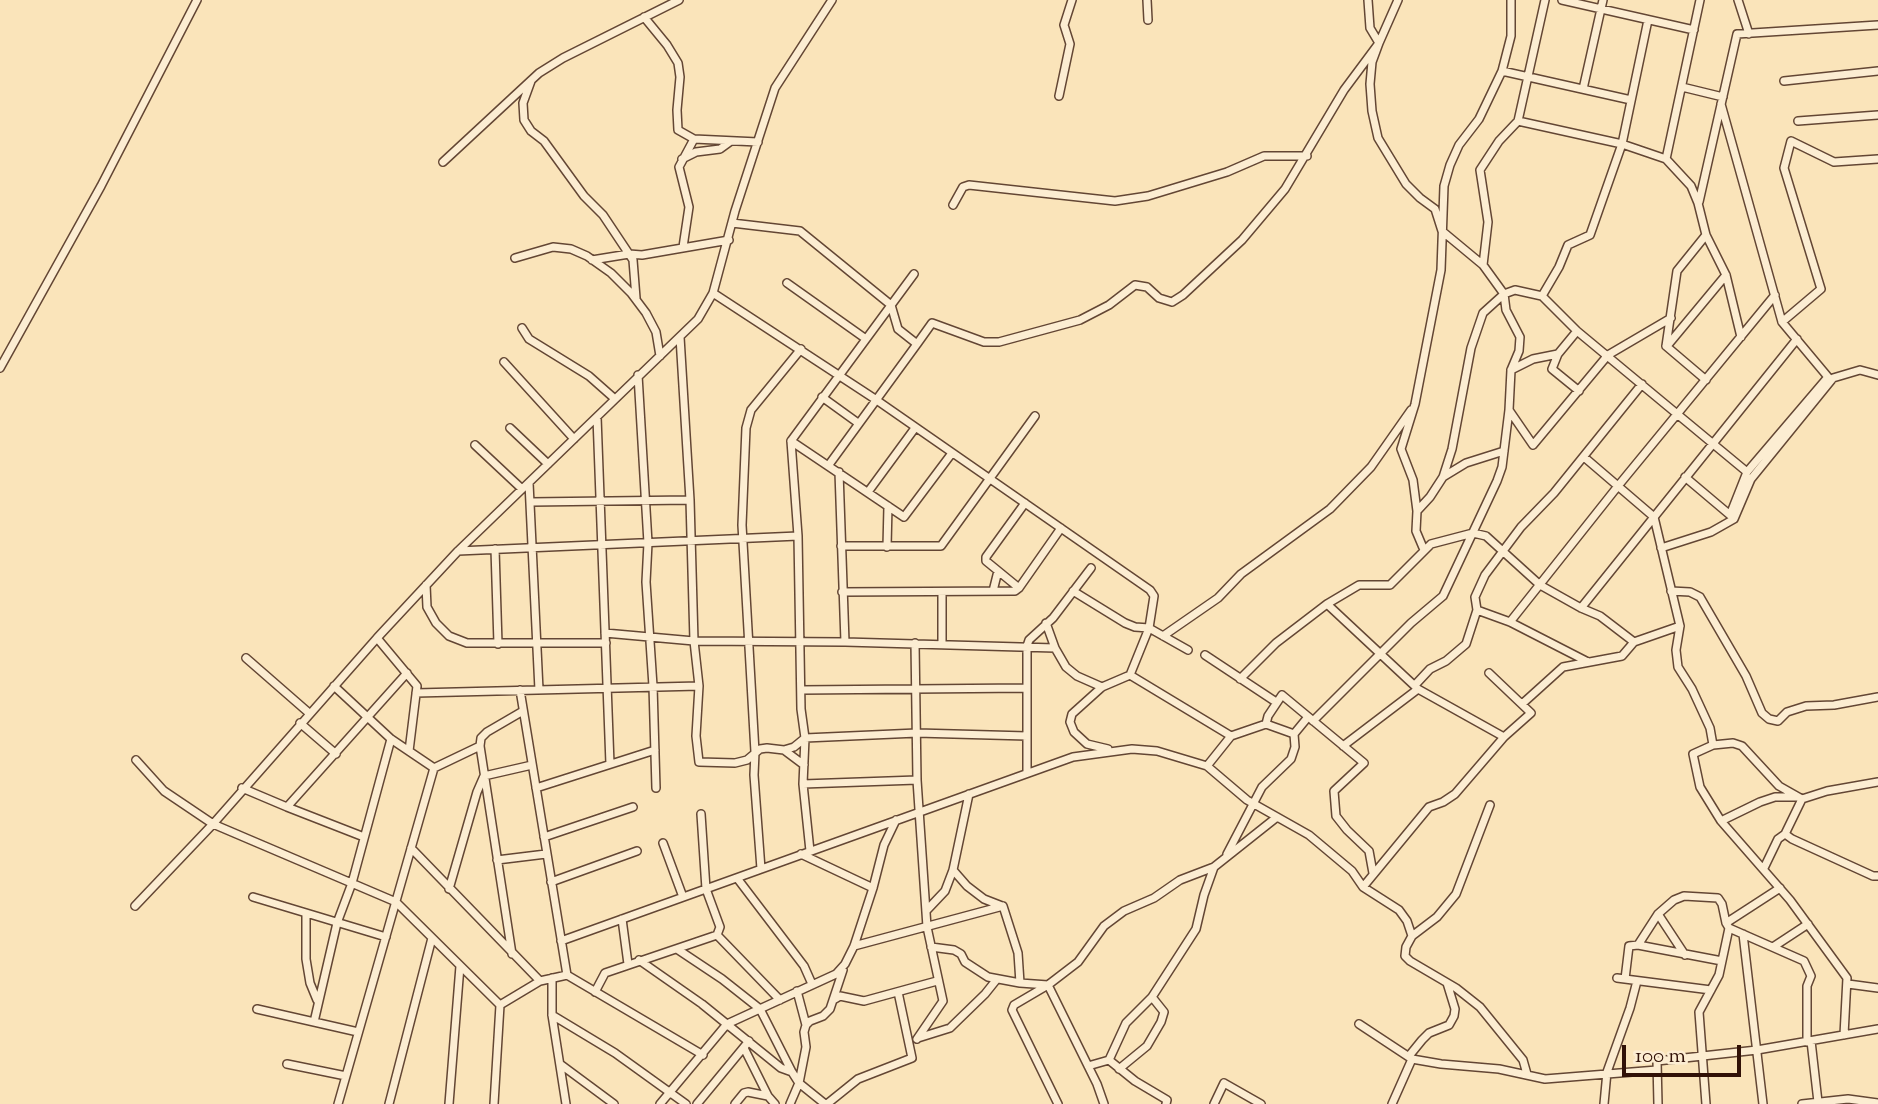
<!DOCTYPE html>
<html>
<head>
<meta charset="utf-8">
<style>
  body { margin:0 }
  #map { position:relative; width:1878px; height:1104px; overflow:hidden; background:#fae4ba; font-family:"Sorts Mill Goudy",serif }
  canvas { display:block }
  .scale { position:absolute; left:1622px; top:1045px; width:119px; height:32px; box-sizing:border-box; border:4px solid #311107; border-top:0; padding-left:9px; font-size:21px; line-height:24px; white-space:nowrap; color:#311107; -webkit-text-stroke:5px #fcedd2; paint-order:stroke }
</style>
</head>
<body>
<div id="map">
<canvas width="1878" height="1104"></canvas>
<div class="scale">100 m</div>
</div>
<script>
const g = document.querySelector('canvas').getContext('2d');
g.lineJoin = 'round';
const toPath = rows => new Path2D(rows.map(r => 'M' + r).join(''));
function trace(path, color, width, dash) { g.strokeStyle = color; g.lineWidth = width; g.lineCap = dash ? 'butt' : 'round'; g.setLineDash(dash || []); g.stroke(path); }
const minor = toPath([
  [1147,0,1148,20],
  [1368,0,1370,28,1379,43,1372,62,1370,84,1372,111,1378,138,1406,184,1420,198,1435,209,1442,231,1483,265],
  [1545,0,1518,121,1622,144,1666,159,1691,186,1698,203,1706,235,1726,275,1741,337],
  [1562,0,1694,30],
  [1738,0,1749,34],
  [644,17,667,45,678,63,680,77,677,110,678,130,694,139,758,142],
  [1502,71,1631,100],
  [531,81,523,103,524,120,531,131,544,141,584,196,603,215,629,254,642,255,729,240],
  [1784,81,1878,71],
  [1682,87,1723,97],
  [1583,89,1603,0],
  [1059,96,1070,44,1064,25,1072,0],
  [1518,121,1499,141,1480,170,1488,222,1483,265,1504,294,1506,310,1520,337,1519,351,1511,370,1509,410,1533,445,1608,355,1671,318],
  [1798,121,1878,115],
  [682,159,696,152,720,149,731,141],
  [1666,159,1700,0],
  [443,162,539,73,563,58,679,0],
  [1699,202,1737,34,1878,25],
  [953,205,963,187,969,185,1115,201,1148,196,1227,172,1264,156,1307,156],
  [732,223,800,231,891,305,898,329,917,344,828,466],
  [683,247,689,207,679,167,694,139],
  [515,258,553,247,571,249,587,256,611,273,631,293,646,313,656,332,660,356],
  [592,260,629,254,633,260,636,298],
  [914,274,791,441,904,517,952,453],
  [787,283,866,339],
  [713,293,875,399,1150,590,1154,596,1149,628,1130,675,1102,687,1072,714,1070,722,1074,732,1087,744,1108,749],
  [1542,296,1559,267,1568,245,1590,235,1622,144,1648,20],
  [1782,322,1821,289,1784,168,1791,141,1834,162,1878,159],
  [522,328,529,339,589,376,615,399],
  [917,344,932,323,984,342,999,342,1080,320,1109,305,1135,285,1147,287,1159,298,1172,302,1183,295,1242,240,1285,189,1344,90,1379,43,1398,0],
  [1666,346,1677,271,1706,235],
  [1666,346,1706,380],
  [1667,346,1726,275],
  [1558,354,1552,369,1579,391],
  [504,362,574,439],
  [0,368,101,186,197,0],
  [1511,370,1533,359,1558,354,1577,331],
  [638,375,648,543,646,582,653,686,656,788],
  [822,397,858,423],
  [597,417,610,764],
  [510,428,548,464],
  [791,441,798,536,801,709,805,738,803,784,810,851],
  [475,445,522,489],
  [1584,457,1654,517,1680,626,1676,650,1678,667,1692,689,1710,728,1713,745,1693,754,1700,787,1721,821,1790,900,1847,978,1844,1035],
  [839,472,845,642],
  [1443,477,1466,463,1504,451],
  [1685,477,1730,515,1747,472,1828,377,1782,322,1721,104],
  [529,483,539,690],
  [868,492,915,428],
  [531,502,690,500],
  [1417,511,1413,480,1401,449,1415,404,1441,270,1444,186,1450,165,1459,145,1479,119,1502,71,1511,36,1511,0],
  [841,546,941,546,1035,416],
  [887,547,888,506],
  [1661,548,1711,532,1734,519,1751,479,1833,378,1860,370,1878,375],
  [495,549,498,644],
  [1424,550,1416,531,1417,511,1430,497,1443,477,1452,449,1471,348,1483,313,1504,294,1515,290,1542,296,1577,331,1747,472],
  [458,551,798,536],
  [426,585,427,607,436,623,449,636,467,643,606,643],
  [1019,588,986,561,986,557,1025,503],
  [993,591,998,571],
  [1073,591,1125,623,1135,627,1149,628,1188,650],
  [1671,591,1690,592,1700,597,1746,676,1762,713,1769,719,1778,721,1787,712,1806,706,1834,705,1878,697],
  [842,592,1015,591,1019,588,1061,528],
  [942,592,942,644],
  [1327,604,1359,585,1390,585,1431,544,1473,533,1486,536,1540,585,1581,608,1600,616,1634,642],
  [1581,608,1797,339],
  [1477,610,1510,622,1588,662],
  [1510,622,1618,486,1775,295],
  [1046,623,1055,648,1066,667,1077,676,1102,687],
  [605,633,694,641,690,500,680,337],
  [1163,636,1218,598,1241,574,1330,509,1371,467,1411,410],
  [377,638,417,686,409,751],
  [915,643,917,780],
  [1205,655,1276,702],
  [246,658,309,713],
  [1130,675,1231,736],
  [1240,679,1276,643,1327,604,1418,689,1504,737],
  [1415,685,1430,669,1446,661,1466,644,1477,610,1475,597,1485,575,1521,527,1554,493,1642,384],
  [334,686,391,739,434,768],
  [520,690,567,975],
  [801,690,1027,688],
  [416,693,699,686],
  [1522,704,1563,667,1622,656,1634,642,1680,626],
  [1313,721,1411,623,1443,596,1497,481,1502,467,1509,410],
  [300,723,336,754],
  [1266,724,1294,734],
  [1713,745,1733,743,1742,746,1779,786,1802,799,1827,791,1878,782],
  [1343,746,1418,689],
  [784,750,794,747,805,738,917,733,1027,736],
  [136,760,164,791,213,824,396,902,500,1005,494,1104],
  [804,765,784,750,767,748,760,749,747,760,735,763,699,762,696,736,699,686,694,641,845,642,1055,648],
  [1207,766,1231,736,1266,724,1268,716,1282,695,1364,763,1334,791,1336,816,1347,830,1369,851,1373,873],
  [1027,773,1027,646,1029,640,1053,618,1091,568],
  [803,784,917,780,927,927,943,1001,917,1039],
  [242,788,287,807,407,673],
  [536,788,655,750],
  [1802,799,1785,834,1792,839,1873,876,1878,876],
  [287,807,364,837],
  [701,814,706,889,720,927,717,935],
  [1721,821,1760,802,1775,797,1796,797],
  [544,837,633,807],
  [663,843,683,897],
  [411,848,540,981],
  [801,854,873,888],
  [1227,854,1262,787,1291,759,1295,747,1294,734,1308,717],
  [497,860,546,854],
  [1764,868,1778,839,1785,834],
  [761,869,754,775,755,752,742,525,746,428,751,410,801,349],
  [953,870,967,886,984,899,1002,906],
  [737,878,804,966,812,984],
  [551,882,637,851],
  [1363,887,1429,807,1443,802,1455,794,1504,737,1531,713,1489,673],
  [449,889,477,792,484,776,532,765],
  [253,897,386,937],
  [135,906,213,824,377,638,458,551,698,319,713,293,735,211,775,88,832,0],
  [926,911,945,891,953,870,969,794],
  [306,913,306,959,310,983,317,1000],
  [1658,914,1685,955],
  [622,919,628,964],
  [1726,923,1780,888],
  [1743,934,1763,1104],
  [717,935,780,1000],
  [1412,936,1437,917,1456,894,1490,805],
  [561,941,1073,757,1132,749,1157,751,1207,766,1247,800,1309,835,1352,871,1363,887,1399,910,1407,921,1412,936,1406,947,1405,956,1410,961,1456,988,1480,1007,1523,1060,1527,1074],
  [1638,945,1658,914,1674,900,1684,896,1718,898,1722,904,1726,923,1729,928,1804,961,1811,976,1807,986,1807,1042],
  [854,946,1003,906],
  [931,947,954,950,961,954,965,962,988,977,1020,983,1018,953,1003,906],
  [1773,947,1808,924],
  [677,949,722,979,760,1009,792,1072],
  [512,954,480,746,481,738,487,732,523,711],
  [639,960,702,1004,781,1068,792,1072,799,1083,825,1104],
  [552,978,552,1015,566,1104],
  [1617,978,1711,990],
  [1625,979,1629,946,1638,945,1722,961],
  [1020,983,1048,985,1097,1084,1104,1104],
  [1848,984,1878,988],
  [797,991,806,1025],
  [595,992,605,973,717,935],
  [835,999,840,996,864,1001,937,981],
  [500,1005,540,981,567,975,703,1055],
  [257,1009,358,1032],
  [552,1015,615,1053,686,1104],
  [314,1022,337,923,352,883,391,739],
  [1359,1024,1412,1059,1441,1064,1499,1069,1545,1079,1657,1070],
  [918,1038,950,1028,985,994,997,979],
  [1811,1041,1818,1102],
  [744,1048,768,1096],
  [1409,1056,1422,1040,1429,1033,1449,1025,1454,1016,1455,1009,1447,983],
  [1109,1060,1126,1023,1152,997],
  [1109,1060,1135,1081,1167,1100,1166,1104],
  [287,1064,346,1076],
  [560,1064,614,1104],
  [1088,1066,1109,1060],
  [1119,1069,1147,1046,1161,1022,1164,1012,1152,997,1196,929,1204,895,1214,867],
  [338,1104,434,768,480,746],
  [389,1104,432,938],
  [449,1104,460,966],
  [660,1104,727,1024,836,974,845,964,854,946,873,888,884,845,896,820],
  [697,1104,749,1041],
  [735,1104,744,1093,748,1092,768,1096,775,1104],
  [790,1104,799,1083,806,1047,804,1032,806,1025,810,1021,823,1016,830,1009,843,970],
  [827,1104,858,1079,912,1058,898,992],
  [1058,1104,1012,1010,1014,1005,1048,985,1078,962,1104,926,1124,911,1154,898,1180,880,1214,867,1277,817],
  [1214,1104,1224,1083,1261,1104],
  [1392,1104,1412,1059],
  [1604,1104,1607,1072,1630,1008,1637,981],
  [1658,1104,1657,1061,1757,1050,1878,1029],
  [1706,1104,1699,1012,1719,975,1729,928],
  [1802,1104,1848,1099,1878,1103]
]);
trace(minor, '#634634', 10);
trace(minor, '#fcedd2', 7);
</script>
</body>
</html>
